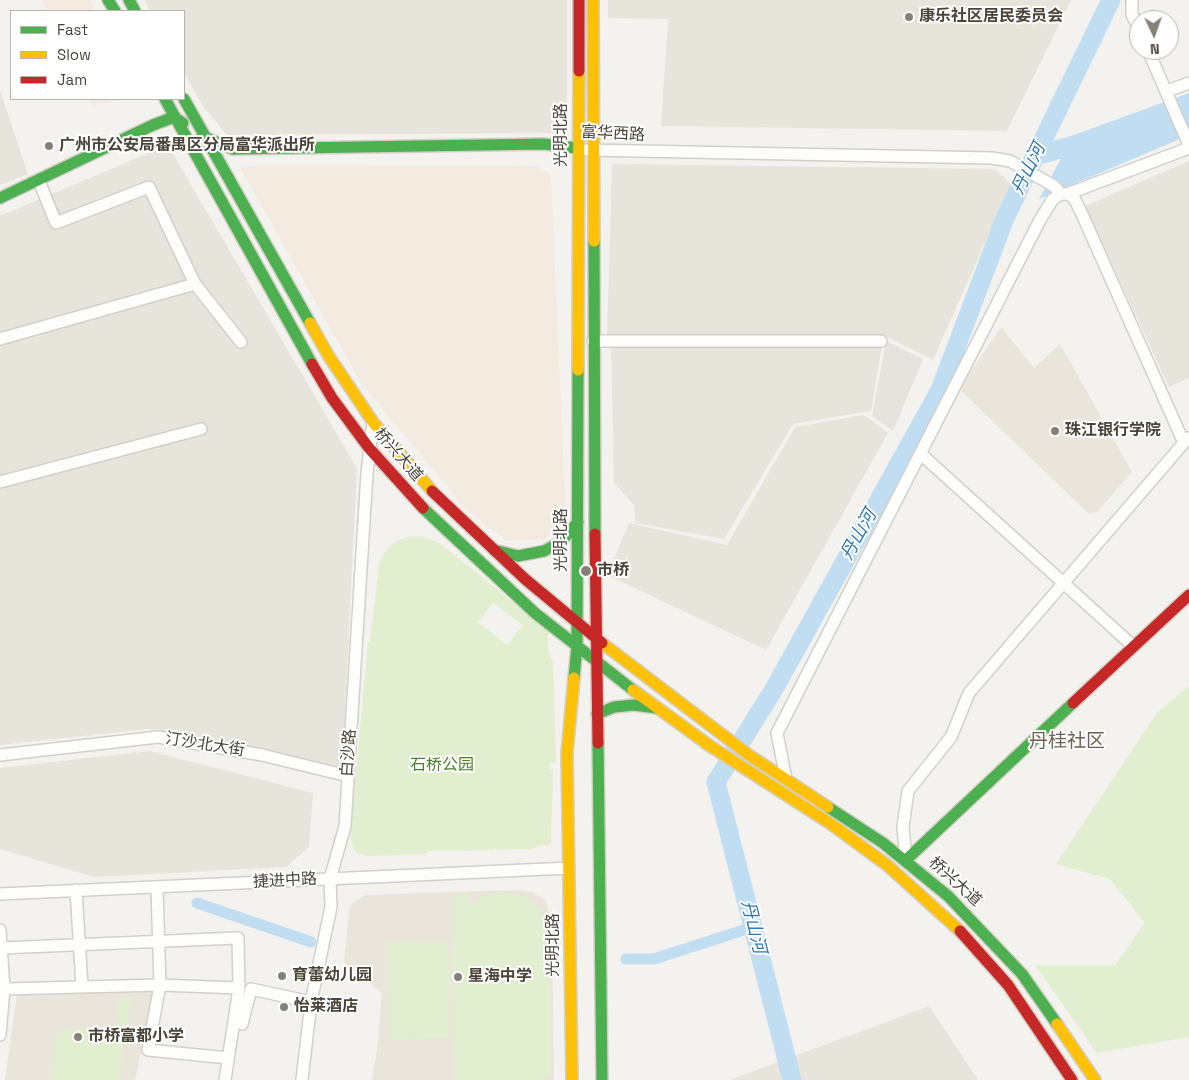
<!DOCTYPE html>
<html>
<head>
<meta charset="utf-8">
<style>
  body { margin:0 }
  #map { position:relative; width:1189px; height:1080px; overflow:hidden; background:#f4f2ee; font-family:"Space Grotesk",sans-serif }
  canvas { display:block }
  .legend { position:absolute; left:10px; top:10px; width:175px; height:90px; box-sizing:border-box; background:#fff; border:1px solid #b7b4b0; margin:0; padding:6px 9px; list-style:none; font-size:15px; color:#4b4439 }
  .legend li { display:flex; align-items:center; gap:10px; height:25px }
  .legend b { width:25px; border:1px solid #b7b4b0 }
  .north { position:absolute; left:1129px; top:10px; width:50px; height:50px; box-sizing:border-box; background:#fff; border:1px solid #b7b4b0; border-radius:50%; rotate:177deg; font-size:14px; font-weight:700; line-height:20px; text-align:center; color:#4b4439 }
  .north::after { content:''; display:block; margin:auto; width:18px; height:22px; background:#868178; clip-path:polygon(50% 0,100% 100%,50% 72%,0 100%) }
</style>
</head>
<body>
<div id="map">
<canvas width="1189" height="1080"></canvas>
<ul class="legend">
<li><b style="height:6px;background:#4caf50"></b>Fast</li>
<li><b style="height:6px;background:#ffc107"></b>Slow</li>
<li><b style="height:6px;background:#c62828"></b>Jam</li>
</ul>
<div class="north">N</div>
</div>
<script>
const g = document.querySelector('canvas').getContext('2d');
g.lineJoin = 'round';
function fillPath(path, color) { g.fillStyle = color; g.fill(path, 'evenodd'); }
const toPath = rows => new Path2D(rows.map(r => 'M' + r).join(''));
function trace(path, color, width, dash) { g.strokeStyle = color; g.lineWidth = width; g.lineCap = dash ? 'butt' : 'round'; g.setLineDash(dash || []); g.stroke(path); }
function drawText(font, color, halo, rows, align = 'center') {
  g.font = font + ' "Space Grotesk","Noto Sans SC",sans-serif'; g.lineWidth = 4; g.setLineDash([]); g.textBaseline = 'middle'; g.strokeStyle = halo; g.fillStyle = color; for (const [text, x, y, turn = 0] of rows) {
    g.save(); g.translate(x, y); g.rotate((+turn || 0) * Math.PI / 180); g.textAlign = isNaN(turn) ? turn : align; if (halo) g.strokeText(text, 0, 0); g.fillText(text, 0, 0); g.restore();
  }
}
fillPath(toPath([
  [144,0,567,0,567,133,227,135,202,105,184,72,184,11,150,11],
  [608,0,1071,0,1007,131,661,126,668,19,608,18],
  [0,90,28,174,0,185],
  [161,148,173,154,357,468,342,768,148,729,0,745,0,216],
  [1189,161,1189,378,1169,387,1085,206],
  [612,164,995,169,1011,184,933,360,882,334,607,337],
  [611,346,882,346,871,411,793,424,724,539,635,523,634,505,614,483],
  [864,415,888,433,766,650,607,575,629,523,727,545,795,427],
  [150,751,313,793,309,847,286,867,94,877,0,849,0,768],
  [929,1006,978,1080,730,1080]
]), '#e7e4dc');
fillPath(toPath([
  [42,0,89,0,96,11,48,11],
  [89,99,123,99,92,106],
  [263,165,538,166,551,175,566,522,545,539,506,541,465,508,361,383,240,167]
]), '#f3ebdf');
fillPath(toPath([
  [1001,327,1034,368,1060,344,1132,472,1097,512,1089,514,959,389],
  [515,890,532,892,546,900,549,914,552,939,554,1080,372,1080,377,1050,382,993,344,962,349,912,352,904,365,895],
  [154,991,135,1080,5,1080,17,993]
]), '#eae5da');
fillPath(toPath([
  [422,536,441,544,548,631,548,650,553,663,556,763,550,763,550,769,553,769,551,845,538,846,534,849,497,850,496,848,493,850,428,851,426,854,370,856,358,854,353,848,350,835,368,643,370,641,379,565,382,556,392,544,406,537],
  [493,603,523,625,507,645,478,622],
  [1189,686,1189,1037,1097,1053,1035,965,1115,965,1145,923,1110,879,1056,864,1157,713],
  [504,892,525,896,540,907,549,933,551,1071,545,1080,455,1080,452,894,468,894,469,908,483,896],
  [449,941,450,1038,389,1040,387,942],
  [119,997,130,999,119,1080,51,1080,53,1048,59,1033,68,1029,82,1028,95,1031,114,1043]
]), '#e1eecf');
fillPath(toPath([
  [886,341,923,359,893,431,872,416]
]), '#e6e3df');
fillPath(toPath([
  [1189,93,1189,135,1039,199,1074,135]
]), '#c0ddf1');
trace(toPath([
  [197,903,311,942],
  [626,959,654,959,753,927]
]), '#c0ddf1', 11);
trace(toPath([
  [1035,156,1092,140],
  [792,1080,716,782,774,689,940,390,1005,218,1111,0]
]), '#c0ddf1', 19);
const street = toPath([
  [1132,0,1132,14,1139,30],
  [1148,50,1189,145],
  [1167,91,1189,83],
  [587,150,992,158,1010,161,1054,186,1061,194],
  [39,181,56,223,149,187,195,284,241,342],
  [1067,194,1189,148],
  [0,339,195,284],
  [593,341,881,341],
  [921,454,1133,646],
  [0,482,201,429],
  [0,755,158,737,262,755,348,776],
  [786,779,777,733,1040,220,1053,199,1061,194,1067,194,1074,198,1081,212,1184,443],
  [906,860,903,827,908,791,951,737,969,693,1188,438],
  [157,888,160,985,239,988,225,1080],
  [76,890,82,986],
  [0,894,569,868],
  [0,930,4,989,0,1035],
  [1,948,238,938,239,988],
  [4,989,160,985,148,1050,228,1058],
  [242,1024,251,989,311,1002],
  [302,1080,311,1002,331,907,330,879,345,826,367,473,373,422]
]);
const fast = toPath([
  [108,0,115,11],
  [129,0,135,11],
  [165,99,312,364],
  [184,99,310,323],
  [202,136,233,149,544,144,577,148],
  [0,198,153,125,174,117,183,123],
  [594,241,595,534],
  [423,508,535,613,633,690],
  [494,550,518,556,544,551,561,542,578,522],
  [574,678,577,646,578,370],
  [597,714,614,707,634,705,657,708],
  [598,743,602,1080],
  [828,807,883,843,948,896,1022,974,1057,1024],
  [906,860,1073,703]
]);
const slow = toPath([
  [593,0,594,241],
  [310,323,328,355,373,422,432,491],
  [578,370,579,71],
  [602,643,749,755,828,807],
  [633,690,710,746,831,824,887,865,960,931],
  [1057,1024,1095,1080],
  [572,1080,567,753,574,678]
]);
const jam = toPath([
  [579,71,579,0],
  [312,364,332,398,369,448,423,508],
  [432,491,525,579,602,643],
  [595,534,598,743],
  [1073,703,1189,595],
  [960,931,1008,985,1072,1080]
]);
trace(street, '#d2d0cb', 14);
trace(fast, '#d3cfc5', 14);
trace(slow, '#d3cfc5', 14);
trace(jam, '#d3cfc5', 14);
trace(street, '#fdfdfc', 11);
trace(fast, '#4caf50', 11);
trace(slow, '#ffc107', 11);
trace(jam, '#c62828', 11);
for (const [x, y, r, color] of [
  [909,17,5,"#868178"],
  [49,146,5,"#868178"],
  [1055,431,5,"#868178"],
  [586,571,6,"#868178"],
  [282,976,5,"#868178"],
  [458,977,5,"#868178"],
  [284,1007,5,"#868178"],
  [78,1037,5,"#868178"]
]) { const dot = new Path2D(); dot.arc(x, y, r, 0, 2 * Math.PI); g.fillStyle = color; g.fill(dot); trace(dot, '#fff', 2); }
drawText('bold 16px', '#4b4439', '#fff', [
  ["康乐社区居民委员会",919,17],
  ["广州市公安局番禺区分局富华派出所",59,146],
  ["珠江银行学院",1065,431],
  ["市桥",597,571],
  ["育蕾幼儿园",292,976],
  ["星海中学",468,977],
  ["怡莱酒店",294,1007],
  ["市桥富都小学",88,1037]
], 'left');
drawText('16px', '#4b4439', '#fff', [
  ["富华西路",613,134,3],
  ["光明北路",562,135,-90],
  ["桥兴大道",398,455,49],
  ["光明北路",562,540,-90],
  ["汀沙北大街",205,745,9],
  ["白沙路",349,753,-86],
  ["捷进中路",285,881,-3],
  ["桥兴大道",955,882,42],
  ["光明北路",554,945,-90]
]);
drawText('16px', '#4a7f2a', '#fff', [
  ["石桥公园",442,766]
]);
drawText('italic 18px', '#2e7ab2', '#fff', [
  ["丹山河",1029,169,-64],
  ["丹山河",859,535,-61],
  ["丹山河",753,927,76]
]);
drawText('19px', '#6e6250', '#fff', [
  ["丹桂社区",1067,742]
]);
</script>
</body>
</html>
